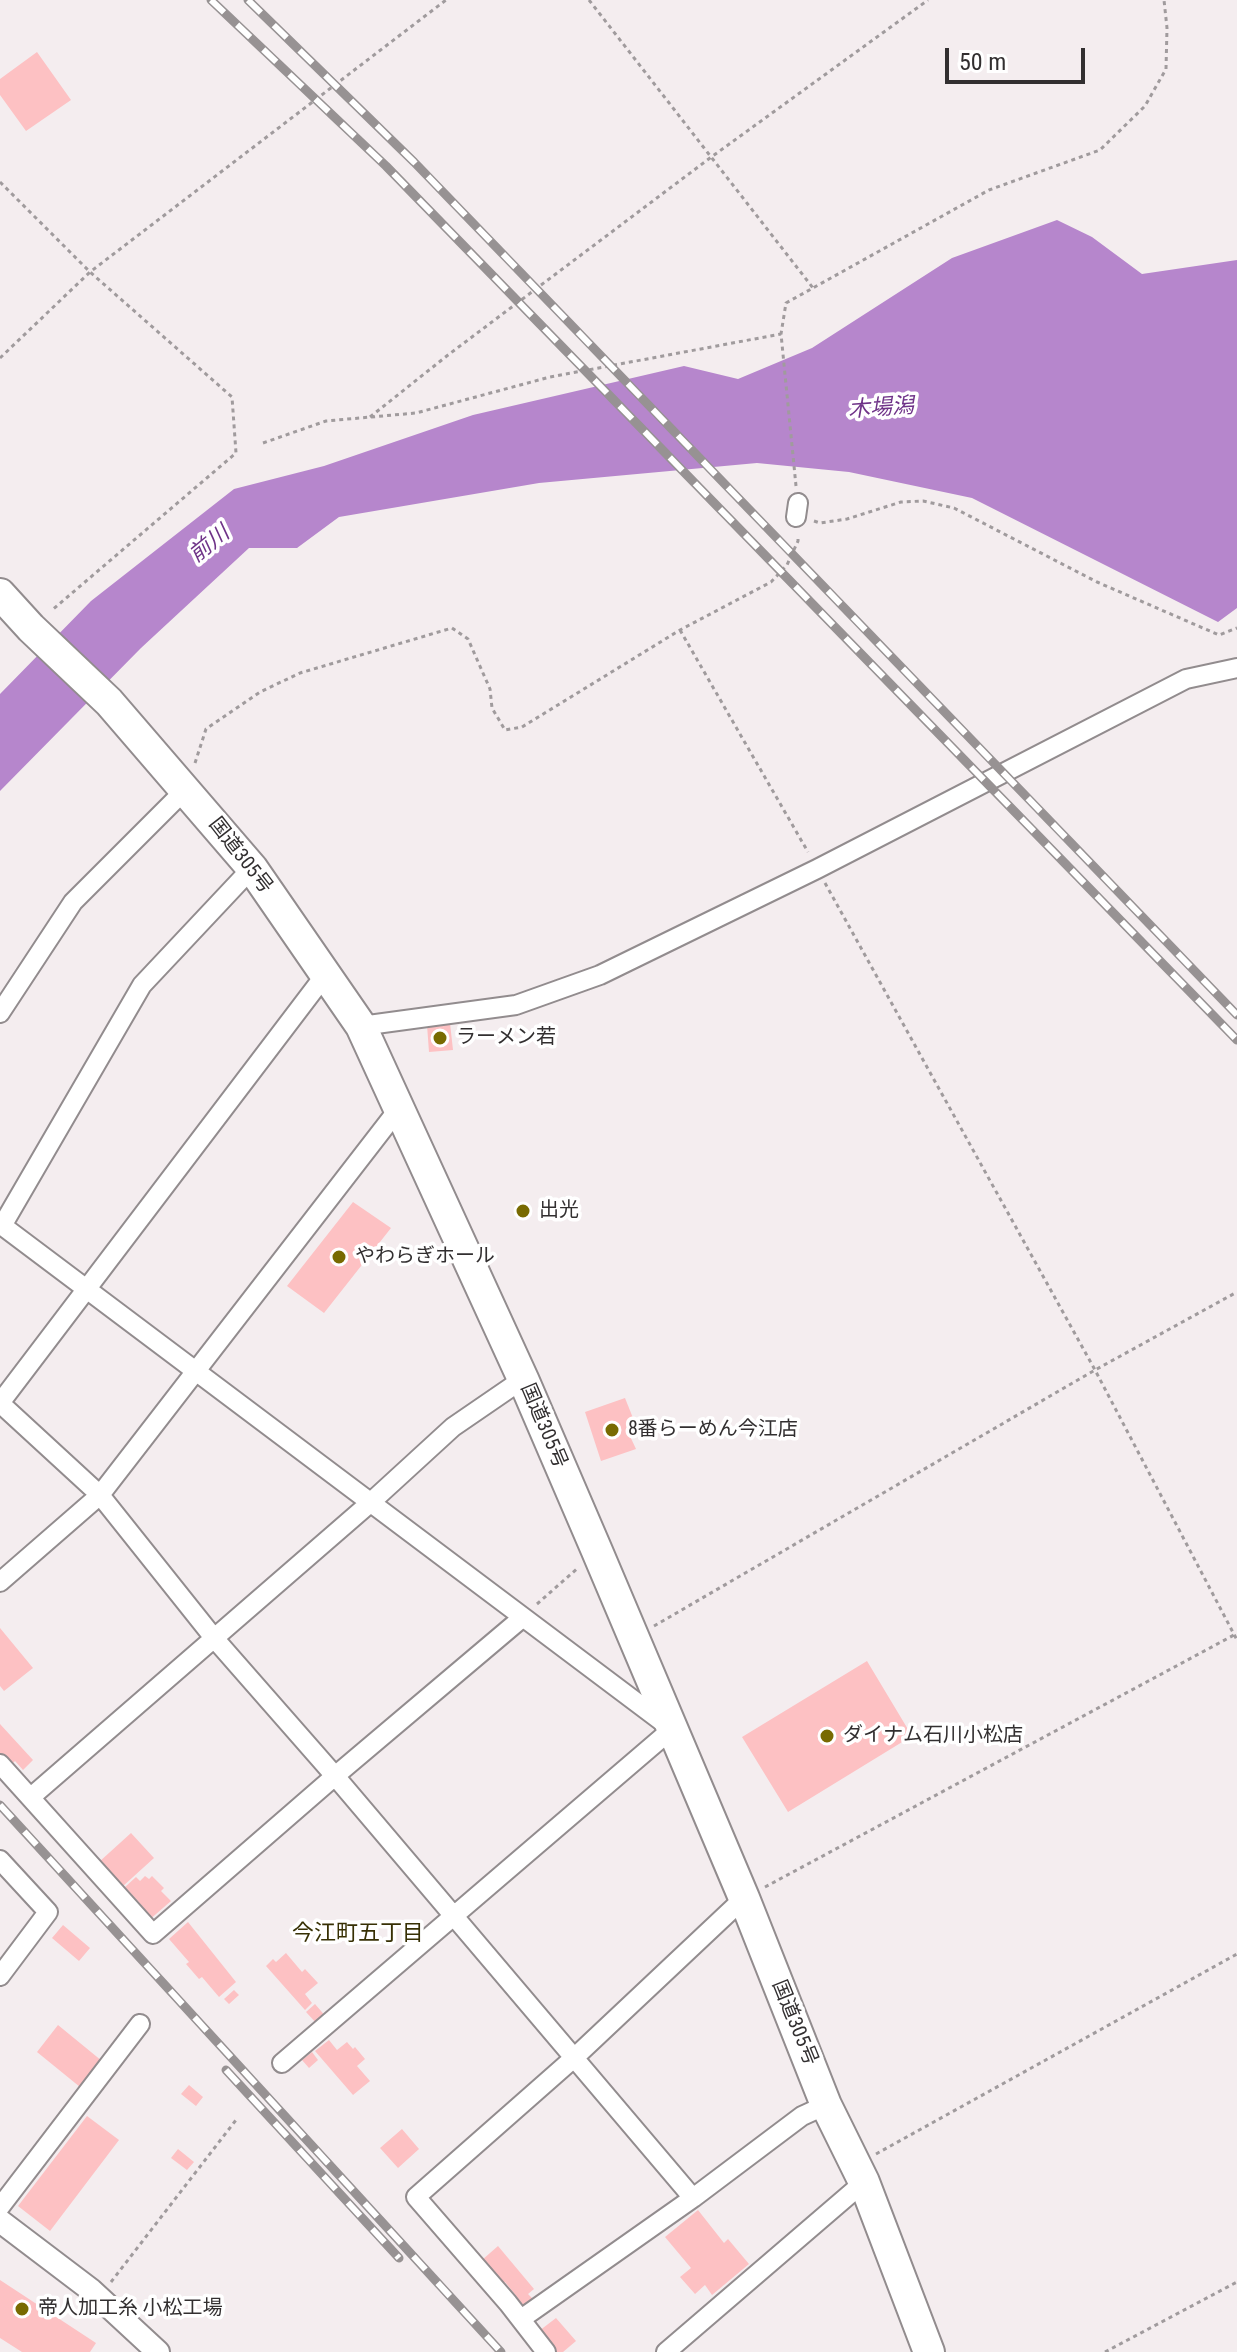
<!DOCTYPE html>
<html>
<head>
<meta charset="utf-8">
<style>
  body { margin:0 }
  #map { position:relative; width:1237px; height:2352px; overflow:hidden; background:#f4edef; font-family:"Roboto Condensed",sans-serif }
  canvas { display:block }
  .scale { position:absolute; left:945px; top:48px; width:140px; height:36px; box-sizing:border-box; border:4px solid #322f30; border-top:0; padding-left:10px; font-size:24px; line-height:28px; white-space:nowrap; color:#322f30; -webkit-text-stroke:6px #fff; paint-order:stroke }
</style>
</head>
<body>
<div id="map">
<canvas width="1237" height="2352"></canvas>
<div class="scale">50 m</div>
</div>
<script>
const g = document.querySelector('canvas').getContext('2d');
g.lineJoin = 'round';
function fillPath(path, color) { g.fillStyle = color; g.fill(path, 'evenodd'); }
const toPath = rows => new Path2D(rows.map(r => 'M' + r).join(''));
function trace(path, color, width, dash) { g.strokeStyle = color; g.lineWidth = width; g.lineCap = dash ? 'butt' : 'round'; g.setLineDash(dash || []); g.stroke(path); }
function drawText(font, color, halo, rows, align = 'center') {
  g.font = font + ' "Roboto Condensed","Noto Sans JP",sans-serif'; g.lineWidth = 7; g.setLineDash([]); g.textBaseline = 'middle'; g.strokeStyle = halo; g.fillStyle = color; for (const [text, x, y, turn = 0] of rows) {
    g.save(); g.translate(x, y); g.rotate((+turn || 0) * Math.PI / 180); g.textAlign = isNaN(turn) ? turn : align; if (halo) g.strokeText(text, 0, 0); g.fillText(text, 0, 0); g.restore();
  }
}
fillPath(toPath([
  [1057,220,1092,237,1142,274,1237,260,1237,608,1218,622,972,498,849,472,757,463,539,483,339,517,297,548,249,548,141,648,0,791,0,694,91,601,234,489,324,466,473,415,684,366,738,379,812,348,952,258]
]), '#b686cc');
fillPath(toPath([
  [37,52,71,100,26,131,0,95,0,79],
  [450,1023,453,1050,429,1052,427,1025],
  [353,1202,391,1228,324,1313,287,1286],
  [625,1398,637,1428,628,1432,636,1449,601,1461,585,1412],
  [0,1628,33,1668,4,1691,0,1686],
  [867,1661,912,1736,788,1812,742,1737],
  [0,1724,33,1760,23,1770,15,1761,9,1767,0,1757],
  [131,1833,154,1858,122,1887,99,1862],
  [145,1876,149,1879,152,1876,164,1888,161,1891,171,1901,148,1921,139,1912,144,1908,125,1887,136,1877,140,1881],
  [188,1922,236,1982,219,1997,202,1977,199,1979,186,1964,189,1962,169,1939],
  [63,1925,90,1948,79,1961,52,1938],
  [286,1953,302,1972,305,1969,318,1983,305,1994,312,2003,305,2010,266,1966,273,1959,276,1962],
  [234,1990,239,1995,229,2004,224,1999],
  [315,2004,327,2018,318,2025,306,2012],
  [58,2025,102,2061,80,2087,37,2052],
  [329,2040,337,2050,347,2042,353,2049,355,2047,365,2059,357,2066,370,2081,353,2095,315,2051],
  [312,2052,318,2060,309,2068,302,2060],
  [189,2085,203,2097,196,2106,181,2094],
  [87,2116,119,2140,50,2231,18,2206],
  [402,2129,419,2149,398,2168,380,2148],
  [178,2149,194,2162,187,2170,171,2158],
  [698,2210,724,2243,728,2239,749,2264,712,2295,705,2285,695,2294,680,2277,691,2268,665,2237],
  [498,2246,534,2289,528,2294,533,2299,521,2309,514,2299,517,2297,505,2282,502,2284,482,2260],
  [0,2280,96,2343,90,2352,22,2352,0,2338],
  [556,2318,576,2341,563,2352,557,2352,539,2331]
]), '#fdc1c3');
const minor = toPath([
  [796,517,798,503],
  [325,975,0,1403,100,1495,214,1638,335,1776,693,2198],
  [0,1013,73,902,186,789],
  [361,1026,516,1005,600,975,817,869,1186,679,1237,668],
  [0,1224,672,1729,282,2063],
  [2,1226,142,985,252,868],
  [0,1582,100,1495,400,1107],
  [0,1764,153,1934,335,1776,522,1618],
  [31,1797,370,1503,453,1427,523,1379],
  [0,1860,48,1912,0,1976],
  [0,2207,140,2024],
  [521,2319,693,2198,802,2116,826,2105],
  [546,2352,508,2303,416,2197,575,2057,744,1898],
  [666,2352,864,2182]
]);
const tertiary = toPath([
  [0,2221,91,2290,158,2352]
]);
const trunk = toPath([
  [0,594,31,628,109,702,252,868,361,1026,523,1379,597,1551,744,1898,826,2105,864,2182,929,2352]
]);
trace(minor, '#928c8e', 22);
trace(tertiary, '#928c8e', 26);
trace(trunk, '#928c8e', 34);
trace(toPath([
  [589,0,813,288],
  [0,182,90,272,232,397,236,453,51,611],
  [0,358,90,272,446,0],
  [370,417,448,355,710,158,928,0],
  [263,443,326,421,416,413,550,377,781,334],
  [796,486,781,334,786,303,989,190,1100,150,1145,106,1166,69,1167,28,1164,0],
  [814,521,820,523,847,519,901,502,923,501,954,508,1097,582,1219,635,1237,628],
  [680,630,808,852],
  [195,763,206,729,260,692,300,673,452,628,468,639,490,689,492,708,505,730,522,727,680,630,771,582,787,565,798,541,798,535],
  [825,883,1095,1370,1237,1640],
  [537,1604,579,1567],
  [654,1626,1095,1370,1237,1292],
  [765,1887,1234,1635],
  [876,2154,1237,1954],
  [111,2282,236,2120],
  [1105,2352,1237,2282]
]), '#a09b9d', 3, [4, 4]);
trace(minor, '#fff', 18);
trace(tertiary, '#fff', 22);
trace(trunk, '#fff', 30);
const rail = toPath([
  [211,0,386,166,1237,1040],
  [248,0,414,162,1237,1015],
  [0,1805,501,2352],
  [226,2070,399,2258]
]);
trace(rail, '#979293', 9);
trace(rail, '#fff', 6, [18]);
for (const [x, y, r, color] of [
  [440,1038,8,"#786a01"],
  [523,1211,8,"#786a01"],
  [339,1257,8,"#786a01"],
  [612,1430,8,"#786a01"],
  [827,1736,8,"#786a01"],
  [22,2309,8,"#786a01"]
]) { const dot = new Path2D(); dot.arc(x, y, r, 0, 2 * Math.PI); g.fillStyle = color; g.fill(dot); trace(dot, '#fff', 3); }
drawText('20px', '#322f30', '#fff', [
  ["国道305号",240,856,52],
  ["国道305号",543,1426,67],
  ["国道305号",794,2023,68]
]);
drawText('20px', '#322f30', '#fff', [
  ["ラーメン若",456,1038],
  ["出光",539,1211],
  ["やわらぎホール",355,1257],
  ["8番らーめん今江店",628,1430],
  ["ダイナム石川小松店",843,1736],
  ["帝人加工糸 小松工場",38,2309]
], 'left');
drawText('italic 22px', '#6f3388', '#fff', [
  ["木場潟",881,409,-4],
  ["前川",210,545,-39]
]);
drawText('22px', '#373004', '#fff', [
  ["今江町五丁目",358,1934]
]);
</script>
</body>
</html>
